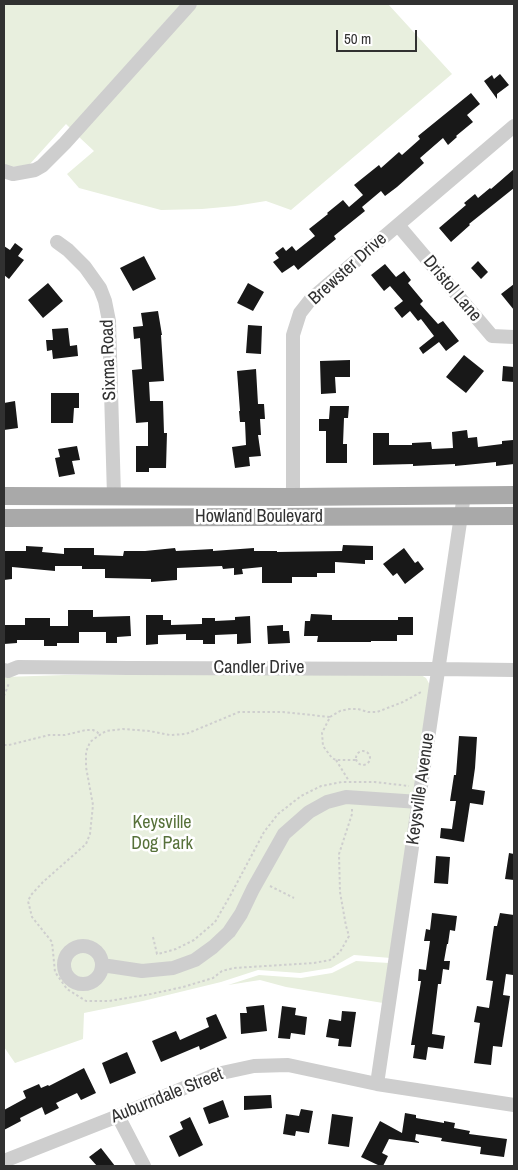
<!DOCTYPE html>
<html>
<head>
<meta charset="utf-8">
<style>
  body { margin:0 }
  #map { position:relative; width:518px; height:1170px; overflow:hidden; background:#fff; font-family:"Archivo Narrow",sans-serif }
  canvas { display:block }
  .frame { position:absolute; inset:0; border:5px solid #313131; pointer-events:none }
  .scale { position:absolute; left:336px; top:30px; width:81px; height:22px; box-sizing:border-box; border:2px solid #313131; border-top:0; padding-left:6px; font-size:15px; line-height:18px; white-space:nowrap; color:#313131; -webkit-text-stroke:4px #fff; paint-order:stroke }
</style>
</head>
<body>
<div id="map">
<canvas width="518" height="1170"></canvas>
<div class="frame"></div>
<div class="scale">50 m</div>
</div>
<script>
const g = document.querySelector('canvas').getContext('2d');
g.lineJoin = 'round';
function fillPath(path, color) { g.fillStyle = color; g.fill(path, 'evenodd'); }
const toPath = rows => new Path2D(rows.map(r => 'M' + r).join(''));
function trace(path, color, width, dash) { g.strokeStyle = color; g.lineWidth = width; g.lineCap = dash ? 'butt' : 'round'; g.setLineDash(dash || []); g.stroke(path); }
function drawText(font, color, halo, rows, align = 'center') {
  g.font = font + ' "Archivo Narrow",sans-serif'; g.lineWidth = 5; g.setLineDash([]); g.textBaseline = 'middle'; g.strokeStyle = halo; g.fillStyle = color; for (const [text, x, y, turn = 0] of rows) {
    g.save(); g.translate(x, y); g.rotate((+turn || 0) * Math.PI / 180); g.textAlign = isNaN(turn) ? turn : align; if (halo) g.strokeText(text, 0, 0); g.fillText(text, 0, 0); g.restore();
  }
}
fillPath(toPath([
  [4,4,181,4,70,128,66,124,29,165,12,167,4,165],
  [198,4,388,4,452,74,291,210,266,201,235,206,202,209,161,210,79,188,67,174,94,151,79,137],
  [65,675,421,675,426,678,431,687,391,958,354,955,331,968,300,973,258,970,221,982,143,1001,84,1013,83,1039,15,1063,4,1047,4,677],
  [356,961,389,963,383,1003,286,987,260,980,228,985,259,975,301,978,332,973]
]), '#e8efde');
fillPath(toPath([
  [500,74,509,85,497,94,497,99,484,81,492,75,494,79],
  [471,93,480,104,467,115,473,122,456,136,457,137,448,145,443,138,420,158,424,163,397,187,385,196,381,191,362,207,365,211,334,236,336,239,298,270,294,265,282,273,273,262,279,258,275,253,283,247,286,251,292,246,296,251,315,236,309,229,328,214,327,213,343,200,349,207,363,195,354,185,379,165,381,168,399,152,402,155,420,139,418,136],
  [514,169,514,188,469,224,470,225,451,242,439,228,466,205,464,203,475,194,478,198,490,188,491,189],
  [15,243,23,249,18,256,24,260,9,279,4,275,4,246,10,250],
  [144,256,156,279,133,291,120,268],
  [478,261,488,272,481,279,471,268],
  [385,264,396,277,404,271,411,280,408,283,423,301,420,304,438,324,443,321,459,341,446,351,439,342,423,354,419,348,434,336,421,319,418,321,410,311,402,318,394,308,403,301,390,286,384,291,371,275],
  [48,283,63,301,43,318,28,300],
  [248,283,264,292,253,311,237,303],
  [514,284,514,310,501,294],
  [158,311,162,335,161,335,164,381,149,382,150,401,163,401,164,433,167,433,166,468,149,468,149,472,136,472,136,446,148,446,148,422,136,423,132,370,142,369,140,338,134,339,133,327,143,326,141,313],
  [248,325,262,326,261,354,246,353],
  [68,328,70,346,77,345,78,356,53,359,52,350,47,351,46,340,53,340,52,329],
  [464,355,484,371,466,393,446,377],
  [350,360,350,377,335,377,336,393,321,394,320,361],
  [503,366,514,367,514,382,502,381],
  [256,369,258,404,264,404,265,419,260,419,261,435,258,435,261,456,249,457,250,466,235,468,232,447,246,445,245,422,240,422,239,411,240,411,237,371],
  [51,393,79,393,79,408,74,408,73,423,51,423],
  [15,401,18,428,4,430,4,403],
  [330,406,349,406,348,418,344,418,343,444,347,444,347,463,326,463,326,431,319,431,319,419,329,419],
  [467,430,468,438,477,437,478,447,502,444,502,441,513,440,514,445,514,464,496,466,496,462,455,466,455,464,413,466,413,464,373,465,373,433,389,433,389,445,412,445,412,443,431,442,432,449,453,448,452,432],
  [77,446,80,460,72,461,75,474,59,477,55,458,60,457,58,449],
  [343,545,373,546,373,560,365,560,365,564,335,562,335,573,317,573,317,577,292,577,292,583,262,583,262,567,242,569,243,574,234,575,234,568,223,569,222,566,177,568,177,580,151,582,151,579,105,578,105,569,82,569,82,566,55,566,55,571,12,567,12,579,4,580,4,551,26,551,26,546,43,547,42,552,64,554,64,548,94,548,94,555,123,556,124,551,145,551,175,548,176,551,213,549,213,551,254,548,254,551,277,551,277,552,342,551],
  [404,548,415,563,418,561,424,569,405,584,397,573,393,576,383,564],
  [68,610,93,610,93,617,130,616,131,636,117,637,117,643,106,643,106,632,79,632,79,643,57,643,57,646,44,646,44,640,17,640,17,643,4,644,4,625,25,625,25,618,50,618,50,626,68,626],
  [311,614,332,615,332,620,398,620,398,617,413,617,413,635,397,635,397,641,371,641,371,642,317,642,318,636,304,636,305,621,310,621],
  [146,615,163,615,163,620,171,620,171,625,202,624,202,618,215,618,215,621,235,620,235,617,250,616,251,643,237,644,237,634,215,635,215,644,203,644,203,640,186,640,186,634,158,635,158,644,146,645],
  [283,625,283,631,289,631,290,643,268,644,267,626],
  [459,736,477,737,475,768,472,789,485,791,483,805,470,803,464,842,440,838,441,828,452,829,456,801,450,801,454,775,456,775],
  [509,853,514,854,514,880,505,879],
  [436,856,450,857,448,884,434,883],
  [432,913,457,916,455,931,450,930,448,944,447,944,444,961,450,961,449,970,443,969,441,984,438,984,432,1034,445,1036,443,1049,428,1047,426,1060,413,1058,415,1045,411,1045,421,981,418,981,419,969,426,970,430,941,424,941,426,929,430,930],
  [500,913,514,915,514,965,513,975,506,974,503,995,510,996,502,1047,493,1046,491,1065,474,1063,480,1023,474,1022,477,1006,489,1008,493,981,486,980,494,926,497,926],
  [264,1005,267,1031,241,1034,240,1013,247,1013,246,1007],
  [282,1006,296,1008,295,1015,307,1017,305,1035,291,1033,290,1039,278,1038],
  [342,1011,356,1012,351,1047,338,1046,339,1039,326,1037,329,1019,341,1021],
  [216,1014,227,1038,200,1050,199,1046,161,1062,152,1041,176,1031,180,1040,209,1027,206,1018],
  [127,1052,136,1073,110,1084,102,1063],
  [84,1068,96,1093,81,1100,77,1093,56,1103,59,1108,45,1115,42,1107,20,1118,21,1121,4,1130,4,1110,26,1098,23,1091,39,1084,41,1088,48,1085,49,1086],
  [271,1095,272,1108,244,1110,244,1096],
  [223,1100,229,1117,209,1124,203,1108],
  [301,1109,313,1111,309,1133,296,1131,295,1136,283,1134,286,1114,299,1116],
  [405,1113,416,1115,416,1118,444,1123,444,1121,455,1123,454,1128,470,1131,469,1134,507,1139,504,1157,480,1154,481,1147,441,1141,442,1138,416,1134,415,1140,419,1142,419,1143,389,1139,382,1153,388,1156,383,1166,380,1166,361,1157,380,1121,402,1133],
  [332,1114,353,1117,349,1147,328,1144],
  [190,1117,203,1145,179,1157,169,1136,183,1129,180,1122],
  [101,1148,115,1166,97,1166,89,1157]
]), '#181818');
trace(toPath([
  [4,696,9,683],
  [330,717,340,711,349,709,358,709,368,712,377,712,403,702,423,691],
  [4,745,9,745,49,735,65,735,86,730,93,730,97,732,100,735],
  '356 758a7 7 0 1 1 14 0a7 7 0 1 1-14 0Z',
  [336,760,349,781],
  [352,809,352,814,339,854,340,892,346,926,349,936,340,952,330,960,314,963,234,968,222,971,213,978,183,987,151,994,109,1001,86,1001,67,989,55,972,52,942,32,917,28,901,31,895,43,882,86,844,90,834,93,805,86,767,86,752,90,742,98,736,106,731,123,729,149,731,170,735,186,734,239,712,283,712,330,717,322,733,323,746,332,758,336,760,356,760],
  [270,886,294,898],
  [153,937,157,954,162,953,176,949,194,940,215,922,230,896,264,832,278,814,301,796,321,786,342,782,375,782,409,786]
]), '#cecece', 2, [2.5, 2.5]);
trace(toPath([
  [4,171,13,174,35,170,42,166,65,143,190,4],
  [398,225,492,336,514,337],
  [57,242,68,250,85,267,100,288,105,301,109,321,114,496],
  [292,497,293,487,293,335,300,313,311,299,514,126],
  [4,670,8,671,18,667,129,668,439,669,514,670],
  '64 965a19 19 0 1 1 38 0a19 19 0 1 1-38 0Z',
  [102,965,142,971,173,968,195,960,213,947,229,932,241,914,253,889,284,834,309,812,327,802,346,797,419,802],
  [377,1084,464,495],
  [118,1116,144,1166],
  [4,1161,118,1116,217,1074,254,1066,288,1065,377,1084,514,1105]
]), '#cecece', 14);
trace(toPath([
  [4,496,292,497,514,495],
  [4,518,514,516]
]), '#a9a9a9', 18);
drawText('18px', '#313131', '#fff', [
  ["Brewster Drive",348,269,-42],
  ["Dristol Lane",452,289,50],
  ["Sixma Road",109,360,-92],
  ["Howland Boulevard",259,517],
  ["Candler Drive",259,668],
  ["Keysville Avenue",421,789,-82],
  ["Auburndale Street",167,1096,-22]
]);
drawText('18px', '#57713a', '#fff', [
  ["Keysville",162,823],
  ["Dog Park",162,844]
]);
</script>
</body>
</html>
